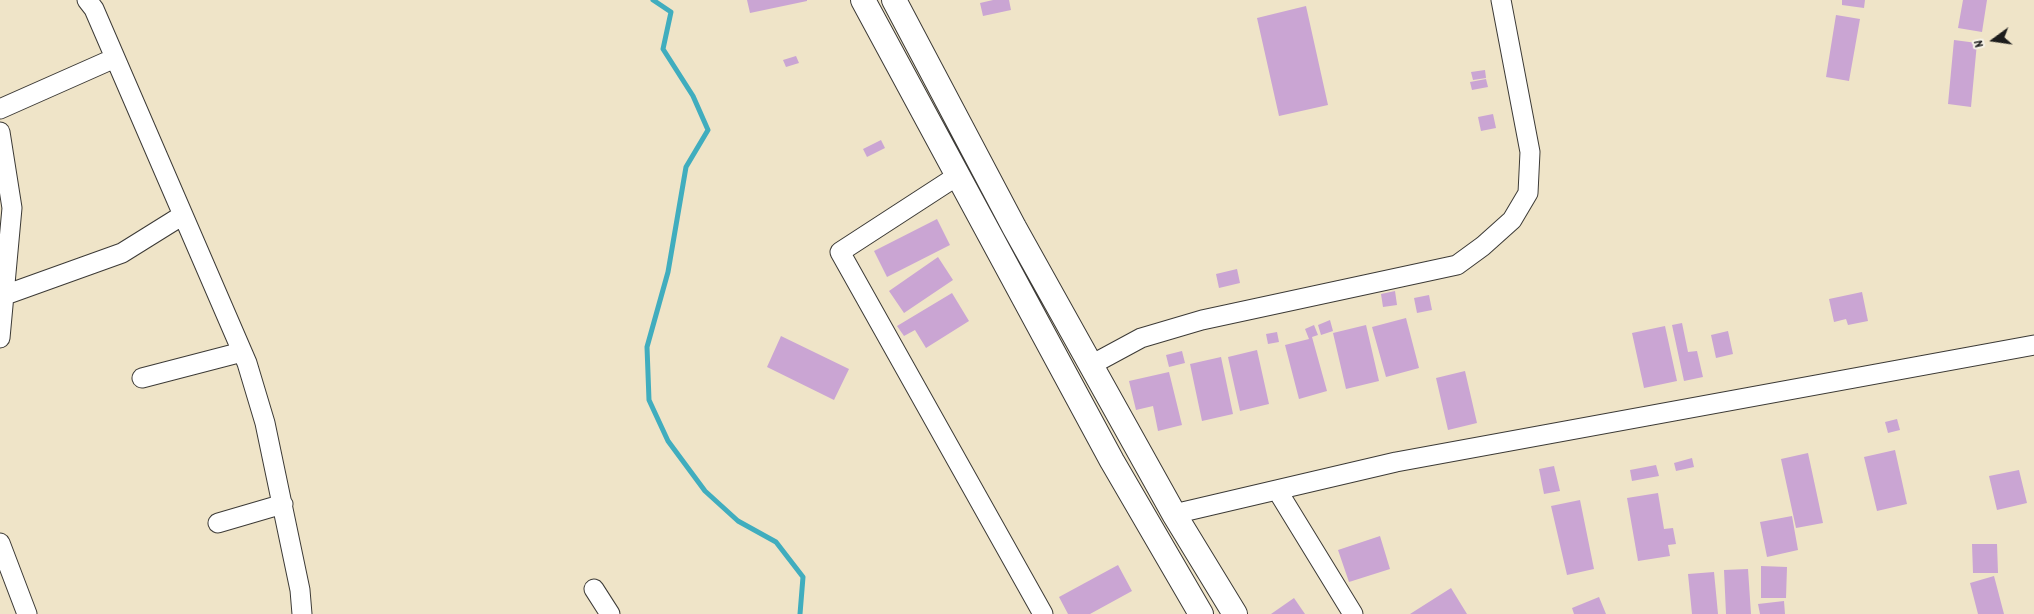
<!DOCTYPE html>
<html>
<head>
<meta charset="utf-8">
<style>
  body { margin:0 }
  #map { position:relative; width:2034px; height:614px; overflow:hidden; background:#efe4c8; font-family:Dekko,sans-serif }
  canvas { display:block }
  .north { position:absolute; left:1969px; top:15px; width:50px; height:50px; -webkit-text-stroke:4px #f7f3e8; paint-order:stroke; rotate:256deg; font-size:14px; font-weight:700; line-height:20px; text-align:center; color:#1c1c1c }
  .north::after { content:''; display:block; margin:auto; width:18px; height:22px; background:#1c1c1c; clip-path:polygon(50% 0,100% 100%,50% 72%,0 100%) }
</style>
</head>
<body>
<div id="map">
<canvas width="2034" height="614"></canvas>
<div class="north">N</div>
</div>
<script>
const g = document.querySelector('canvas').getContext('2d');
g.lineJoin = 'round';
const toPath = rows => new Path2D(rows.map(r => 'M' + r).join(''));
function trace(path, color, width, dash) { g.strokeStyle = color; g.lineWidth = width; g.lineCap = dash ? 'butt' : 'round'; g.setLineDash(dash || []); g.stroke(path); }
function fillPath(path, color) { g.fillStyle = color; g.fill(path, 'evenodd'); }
trace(toPath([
  [653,0,671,12,663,49,693,96,708,130,686,167,668,272,647,347,649,400,668,441,705,491,738,521,776,542,803,577,800,614]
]), '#40adbe', 5);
fillPath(toPath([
  [747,0,807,0,807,1,750,13],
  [993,0,1009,0,1011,10,983,16,980,3],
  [1842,0,1865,0,1864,8,1842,5],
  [1963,0,1987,0,1982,32,1958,28],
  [1306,6,1328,105,1279,116,1257,18],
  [1836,15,1860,19,1849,81,1826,77],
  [1954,40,1977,43,1971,107,1948,104],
  [796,56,799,63,786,67,783,60],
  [1485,70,1486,78,1473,80,1471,72],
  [1486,79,1488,87,1472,90,1470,82],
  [1493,114,1496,128,1481,131,1478,117],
  [881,140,885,148,867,157,863,149],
  [937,219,950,245,887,277,874,251],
  [938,257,953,280,904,313,889,291],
  [1237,269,1240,283,1219,288,1216,274],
  [1395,291,1397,305,1383,307,1381,294],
  [1862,292,1868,321,1848,325,1846,319,1834,322,1829,299],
  [952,293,969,321,926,348,915,330,904,336,897,326],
  [1429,295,1432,310,1417,313,1414,298],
  [1406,318,1419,368,1386,377,1372,327],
  [1330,320,1333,331,1321,335,1318,325],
  [1682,323,1688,352,1697,351,1703,377,1684,381,1672,325],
  [1314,325,1318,335,1312,337,1327,391,1299,399,1285,345,1309,339,1305,329],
  [1366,325,1379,381,1346,389,1333,333],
  [1665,326,1677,381,1644,388,1632,333],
  [1728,331,1733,354,1716,358,1711,335],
  [1277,332,1279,342,1268,344,1266,334],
  [781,336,849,369,834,400,767,367],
  [1257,350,1269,404,1240,411,1228,357],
  [1182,351,1185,363,1169,367,1166,355],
  [1221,357,1233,414,1202,421,1190,364],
  [1465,371,1477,423,1448,430,1436,378],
  [1169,372,1182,425,1158,431,1153,406,1136,410,1129,381],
  [1897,419,1900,430,1888,433,1885,422],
  [1895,450,1907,504,1877,511,1864,457],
  [1808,453,1823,523,1796,528,1781,459],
  [1692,458,1694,467,1676,471,1674,463],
  [1656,465,1659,476,1632,481,1630,470],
  [1554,466,1560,491,1544,494,1539,469],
  [2019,470,2027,503,1997,510,1989,476],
  [1658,493,1664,529,1673,528,1676,544,1668,545,1670,556,1638,561,1627,498],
  [1580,500,1594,569,1567,575,1551,506],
  [1792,516,1798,550,1767,557,1760,522],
  [1380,536,1390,569,1349,582,1338,550],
  [1972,544,1997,544,1998,573,1973,573],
  [1118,565,1132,591,1090,614,1068,614,1059,597],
  [1761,566,1787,567,1786,598,1761,598],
  [1748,569,1751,614,1726,614,1724,570],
  [1714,572,1718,614,1692,614,1688,574],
  [1994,576,2004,614,1978,614,1970,583],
  [1451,588,1467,614,1410,614],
  [1599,597,1606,614,1574,614,1572,608],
  [1294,598,1305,614,1271,614],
  [1784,601,1785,614,1760,614,1758,604]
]), '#caa5d3');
const minor = toPath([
  [87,0,94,9,247,363,265,423,274,466,300,590,302,614],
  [0,109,115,58],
  [0,132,12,208,0,338],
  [957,176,840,252,1043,614],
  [5,295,122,253,183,215],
  [1091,365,1141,338,1202,320,1457,265,1483,246,1512,220,1528,193,1530,152,1501,0],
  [142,378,242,352],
  [1277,490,1353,614],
  [1174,514,1396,462,2034,345],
  [218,523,283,504],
  [0,543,27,614],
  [594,589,610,614]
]);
const tertiary = toPath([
  [863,0,1112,461,1201,614],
  [894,0,1014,227,1174,514,1235,614]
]);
trace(minor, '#3c3a36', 21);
trace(tertiary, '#3c3a36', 26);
trace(minor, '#fff', 19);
trace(tertiary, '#fff', 24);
</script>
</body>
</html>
